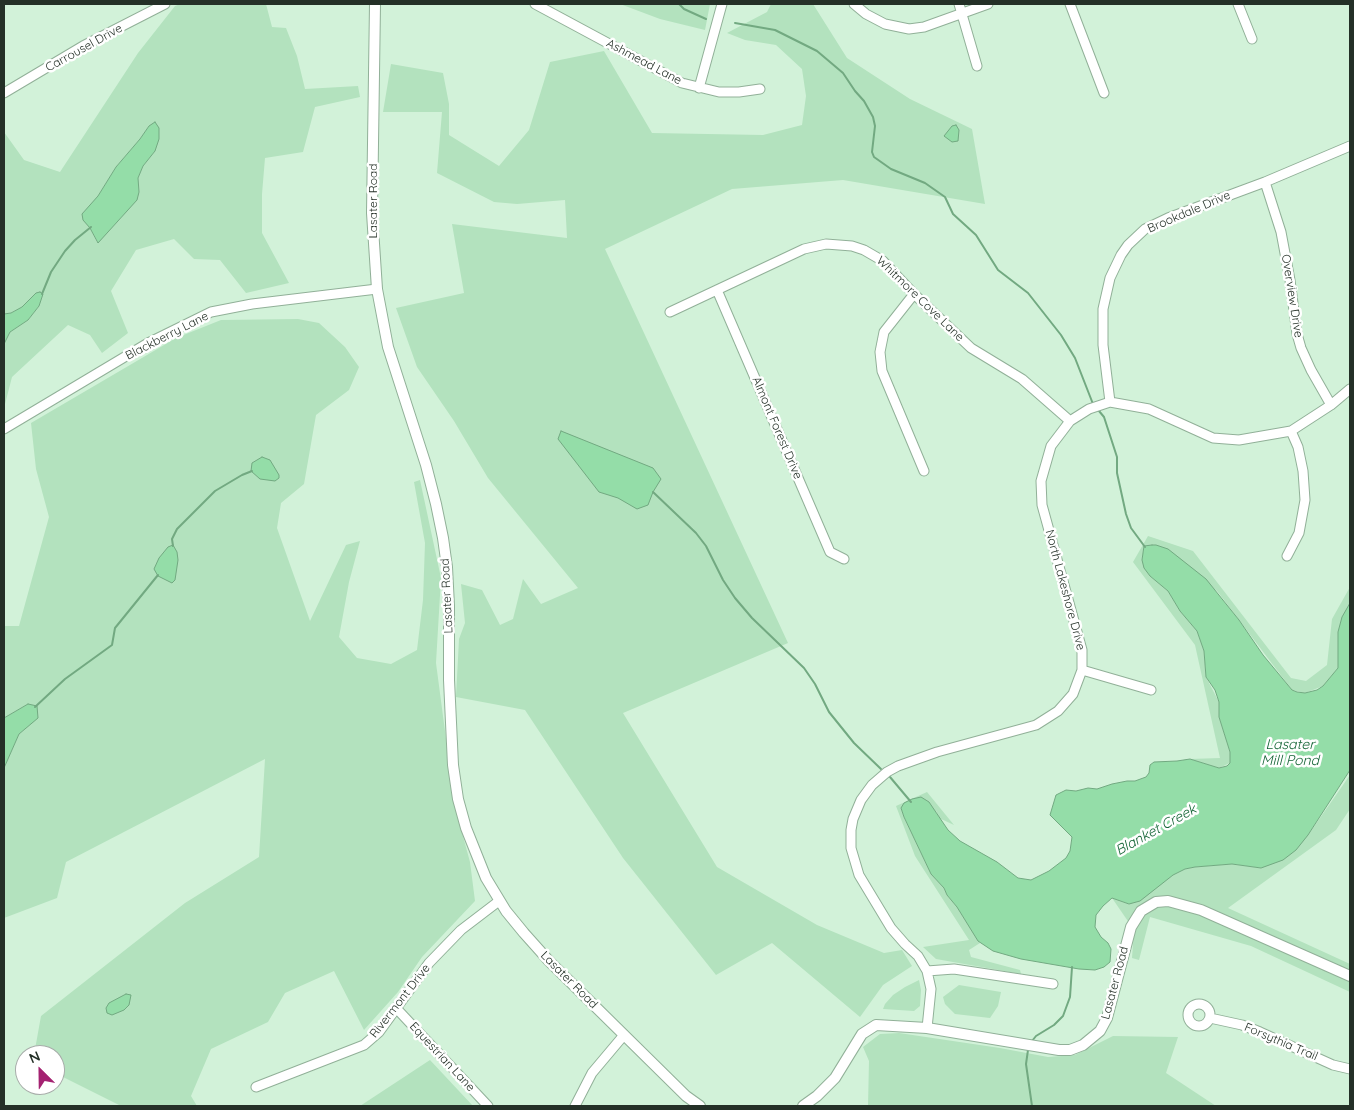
<!DOCTYPE html>
<html>
<head>
<meta charset="utf-8">
<style>
  body { margin:0 }
  #map { position:relative; width:1354px; height:1110px; overflow:hidden; background:#d2f2d9; font-family:Quicksand,sans-serif }
  canvas { display:block }
  .frame { position:absolute; inset:0; border:5px solid #243027; pointer-events:none }
  .north { position:absolute; left:15px; top:1045px; width:50px; height:50px; box-sizing:border-box; background:#fff; border:1px solid #a7aca9; border-radius:50%; rotate:337deg; font-size:14px; font-weight:700; line-height:20px; text-align:center; color:#243027 }
  .north::after { content:''; display:block; margin:auto; width:18px; height:22px; background:#a42271; clip-path:polygon(50% 0,100% 100%,50% 72%,0 100%) }
</style>
</head>
<body>
<div id="map">
<canvas width="1354" height="1110"></canvas>
<div class="frame"></div>
<div class="north">N</div>
</div>
<script>
const g = document.querySelector('canvas').getContext('2d');
g.lineJoin = 'round';
function fillPath(path, color) { g.fillStyle = color; g.fill(path, 'evenodd'); }
const toPath = rows => new Path2D(rows.map(r => 'M' + r).join(''));
function trace(path, color, width, dash) { g.strokeStyle = color; g.lineWidth = width; g.lineCap = dash ? 'butt' : 'round'; g.setLineDash(dash || []); g.stroke(path); }
function drawText(font, color, halo, rows, align = 'center') {
  g.font = font + ' Quicksand,sans-serif'; g.lineWidth = 5; g.setLineDash([]); g.textBaseline = 'middle'; g.strokeStyle = halo; g.fillStyle = color; for (const [text, x, y, turn = 0] of rows) {
    g.save(); g.translate(x, y); g.rotate((+turn || 0) * Math.PI / 180); g.textAlign = isNaN(turn) ? turn : align; if (halo) g.strokeText(text, 0, 0); g.fillText(text, 0, 0); g.restore();
  }
}
fillPath(toPath([
  [180,4,266,4,272,27,286,28,297,56,305,89,358,86,360,97,315,107,303,152,265,158,262,194,262,233,289,283,246,293,220,260,194,259,174,239,136,250,111,291,128,333,102,353,90,335,68,325,12,377,4,408,4,344,10,332,28,320,39,306,42,294,36,293,22,307,11,313,4,314,4,132,24,160,60,172,138,53,175,6],
  [149,126,155,151,143,166,138,178,139,192,120,219,97,242,90,228,98,196,116,167,140,139],
  [620,4,710,4,705,30,660,19],
  [771,4,813,4,847,58,910,99,972,129,985,204,843,180,732,189,605,249,788,643,623,713,717,867,817,925,884,953,902,950,912,966,883,985,860,1017,772,943,716,975,623,858,525,710,456,697,459,639,465,623,461,584,482,590,500,625,513,619,523,579,541,604,578,588,488,478,454,421,417,367,396,308,464,293,452,224,567,238,565,200,517,204,494,202,437,173,442,112,383,112,391,64,443,73,449,104,449,135,499,166,529,130,550,62,604,51,652,133,763,135,802,125,806,96,802,69,776,45,745,40,727,33,767,12],
  [298,319,319,323,345,347,359,367,349,390,316,415,304,484,281,503,277,528,310,621,346,545,360,541,349,582,339,637,357,658,391,664,417,650,423,600,425,543,414,482,420,480,441,578,436,663,455,807,470,862,475,901,422,957,398,992,364,1030,334,971,285,993,268,1022,211,1049,191,1096,197,1106,121,1106,55,1073,55,1055,34,1055,41,1016,185,903,259,857,265,759,66,862,57,898,4,918,4,768,19,734,31,723,28,704,4,718,4,626,19,626,49,517,36,469,31,423,176,338,221,320],
  [1148,536,1193,551,1291,678,1306,681,1327,665,1332,619,1350,587,1350,604,1338,632,1338,668,1323,686,1305,693,1292,690,1217,591,1152,545,1144,546,1142,560,1150,576,1168,591,1180,611,1197,631,1204,651,1206,677,1219,702,1219,717,1230,752,1230,763,1219,768,1190,759,1220,758,1195,645,1133,562],
  [1350,775,1350,809,1336,830,1228,908,1350,964,1350,992,1251,946,1150,917,1139,960,1132,958,1134,930,1112,898,1129,904,1173,875,1185,869,1195,867,1232,864,1261,868,1308,835],
  [927,792,954,825,939,818,936,811,901,808,904,817,931,874,944,888,947,895,957,907,980,943,969,950,971,957,1020,970,1021,974,936,959,923,947,969,940,915,856,896,806],
  [919,980,921,990,920,1006,914,1011,883,1009,885,1004,893,995,905,987],
  [959,985,1001,992,998,1006,990,1018,955,1014,945,1004,943,997],
  [899,1033,1000,1048,1048,1057,1075,1055,1113,1036,1178,1037,1166,1073,1216,1106,868,1106,869,1061,863,1047,880,1034],
  [430,1060,473,1106,360,1106]
]), '#b3e2be');
const water = toPath([
  [155,122,159,128,159,139,155,151,143,166,138,178,139,192,137,200,98,243,90,228,83,220,82,214,98,196,116,167,140,139,149,126,155,122],
  [956,125,959,130,958,141,952,142,944,136,952,126,956,125],
  [40,292,43,294,39,306,28,320,10,332,4,344,4,314,11,313,22,307,36,293,40,292],
  [561,431,653,468,661,479,653,492,648,505,637,509,618,498,599,492,558,439,561,431],
  [262,457,270,460,279,475,279,478,275,481,260,479,251,471,252,463,262,457],
  [173,545,177,552,178,560,175,580,172,583,158,576,154,569,159,558,168,547,173,545],
  [1152,545,1156,545,1168,549,1206,579,1239,620,1263,655,1292,690,1297,692,1305,693,1317,690,1323,686,1338,668,1338,632,1342,617,1350,603,1350,770,1308,835,1296,850,1283,860,1261,868,1232,864,1195,867,1185,869,1173,875,1140,901,1129,904,1112,898,1103,906,1096,915,1095,927,1101,937,1108,943,1111,949,1110,962,1104,967,1095,970,1079,969,1021,959,993,951,978,941,957,907,947,895,944,888,931,874,904,817,901,808,904,803,912,799,921,797,929,802,948,830,960,841,997,862,1018,878,1031,880,1049,871,1066,858,1070,851,1072,837,1050,815,1056,795,1066,790,1076,791,1088,788,1097,789,1112,784,1127,781,1135,781,1146,777,1149,773,1150,765,1154,762,1177,761,1190,759,1219,768,1227,766,1230,763,1230,752,1219,717,1219,702,1215,690,1206,677,1204,651,1197,631,1180,611,1168,591,1150,576,1144,568,1142,560,1144,546,1152,545],
  [28,704,37,706,38,718,19,734,4,768,4,718,28,704],
  [126,994,131,995,129,1005,124,1010,112,1015,107,1013,106,1008,109,1003,126,994]
]);
fillPath(water, '#94dda8');
trace(water, '#72a981', 1);
trace(toPath([
  [679,4,684,9,706,19],
  [735,23,775,30,817,51,843,73,855,91,864,101,873,117,875,126,872,152,874,157,891,169,925,183,945,197,953,214,976,235,998,270,1028,293,1061,335,1075,358,1093,404],
  [42,294,51,272,65,251,75,240,91,227],
  [1099,411,1104,417,1117,457,1117,473,1126,514,1131,528,1145,547],
  [653,492,696,533,706,546,723,580,735,598,752,618,804,668,815,684,829,712,854,743,881,769],
  [173,546,172,539,177,529,215,491,242,475,252,471],
  [35,707,65,679,112,645,115,628,158,575],
  [890,777,911,802],
  [1032,1041,1036,1036,1054,1025,1063,1016,1070,997,1072,967],
  [1028,1050,1026,1064,1032,1106]
]), '#72a981', 2);
const minor = toPath([
  [535,4,682,83,719,92,739,92,760,89],
  [854,4,866,14,885,24,909,29,924,27,988,4],
  [959,4,977,66],
  [1070,4,1104,93],
  [1238,4,1252,39],
  [699,88,722,4],
  [4,93,83,46,165,4],
  [1265,182,1281,232,1290,280,1297,334,1301,348,1311,370,1331,405],
  [717,290,830,552,844,559],
  [914,294,884,332,880,352,882,371,924,471],
  [670,312,804,249,826,244,852,246,864,250,883,261,914,294,971,348,1022,379,1070,421],
  [1110,402,1103,345,1103,309,1110,278,1121,255,1128,245,1145,229,1168,218,1265,182,1350,146],
  [4,429,148,343,211,312,252,304,377,289],
  [1287,556,1299,533,1305,500,1303,471,1298,447,1291,431],
  [1082,670,1151,690],
  [927,971,954,969,1053,984],
  '1188 1015a11 11 0 1 1 22 0a11 11 0 1 1-22 0Z',
  [396,1008,488,1106],
  [1210,1018,1242,1025,1260,1032,1333,1065,1350,1069],
  [927,1028,931,989,927,971,918,956,905,944,891,928,859,875,851,848,851,830,853,819,861,800,872,785,887,772,898,766,937,752,1036,725,1058,711,1073,694,1082,670,1082,650,1042,505,1041,481,1051,446,1070,421,1089,409,1110,402,1149,409,1213,438,1239,440,1291,431,1331,405,1350,389],
  [256,1087,364,1045,379,1032,429,963,461,930,499,901],
  [575,1106,592,1073,624,1035]
]);
const tertiary = toPath([
  [375,4,372,213,377,289,388,347,426,465,436,504,443,538,447,567,449,606,449,680,453,765,458,799,466,828,486,878,506,911,524,933,549,961,686,1096,700,1106],
  [803,1106,817,1096,835,1078,862,1034,876,1025,927,1028,1059,1050,1070,1050,1083,1045,1100,1031,1107,1018,1131,927,1141,911,1156,902,1168,901,1201,910,1350,976]
]);
trace(minor, '#91b098', 11);
trace(tertiary, '#91b098', 12);
trace(minor, '#fff', 9);
trace(tertiary, '#fff', 10);
drawText('12px', '#243027', '#fff', [
  ["Carrousel Drive",84,48,-29],
  ["Ashmead Lane",644,62,28],
  ["Lasater Road",373,201,-90],
  ["Brookdale Drive",1189,212,-23],
  ["Overview Drive",1292,296,81],
  ["Whitmore Cove Lane",920,299,44],
  ["Blackberry Lane",167,336,-27],
  ["Almont Forest Drive",777,428,67],
  ["North Lakeshore Drive",1065,590,75],
  ["Lasater Road",447,596,-93],
  ["Lasater Road",569,980,45],
  ["Lasater Road",1115,983,-75],
  ["Rivermont Drive",400,1001,-52],
  ["Forsythia Trail",1281,1042,23],
  ["Equestrian Lane",442,1057,47]
]);
drawText('italic 14px', '#136435', '#fff', [
  ["Lasater",1290,745],
  ["Mill Pond",1290,761],
  ["Blanket Creek",1156,830,-29]
]);
</script>
</body>
</html>
